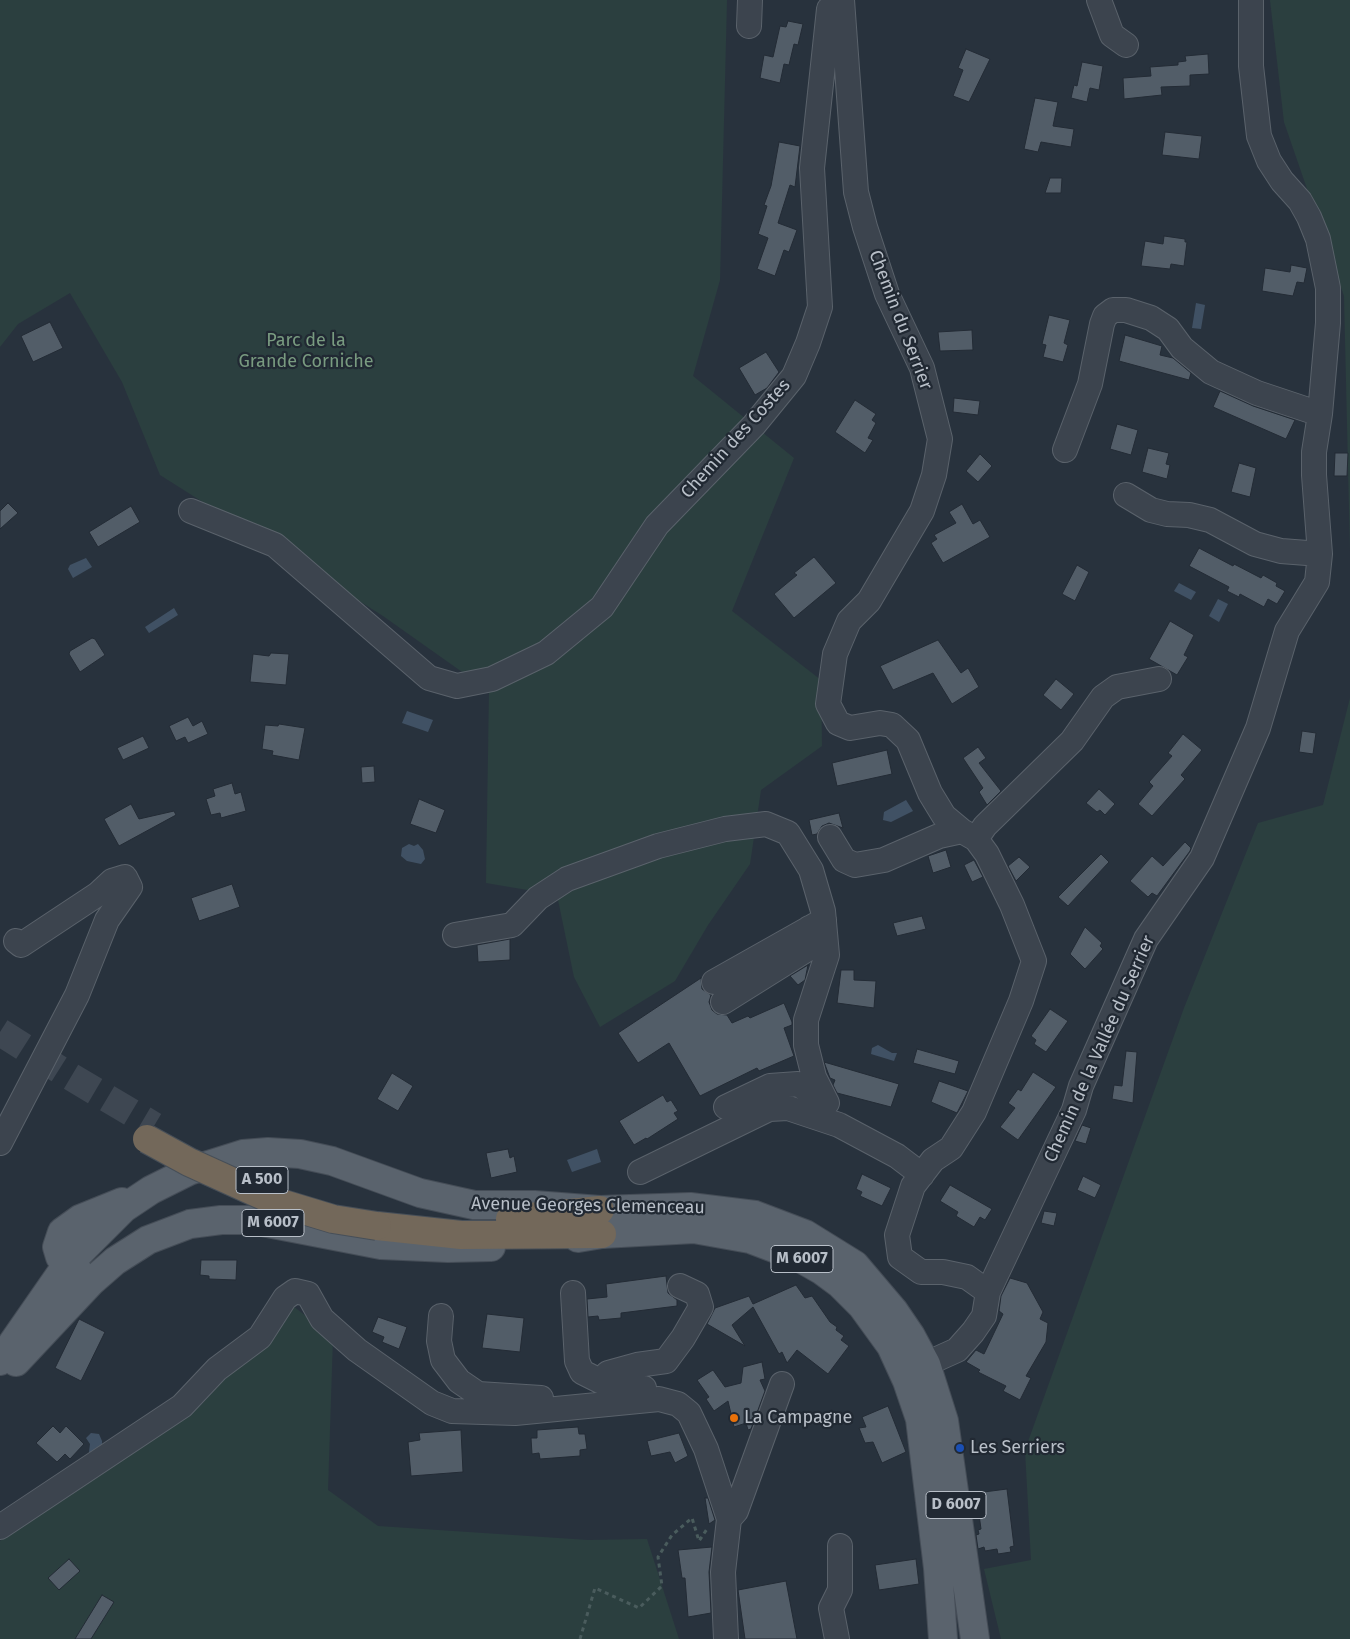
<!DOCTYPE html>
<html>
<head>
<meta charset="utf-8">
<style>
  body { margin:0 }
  canvas { display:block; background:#28323d }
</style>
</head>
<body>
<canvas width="1350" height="1639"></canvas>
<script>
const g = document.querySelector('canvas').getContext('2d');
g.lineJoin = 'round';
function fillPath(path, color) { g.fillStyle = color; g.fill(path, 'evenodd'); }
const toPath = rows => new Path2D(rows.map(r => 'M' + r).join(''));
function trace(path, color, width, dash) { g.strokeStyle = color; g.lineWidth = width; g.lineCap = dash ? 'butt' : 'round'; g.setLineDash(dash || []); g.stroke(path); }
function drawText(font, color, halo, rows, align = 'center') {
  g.font = font + ' "Fira Sans",sans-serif'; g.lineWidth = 4.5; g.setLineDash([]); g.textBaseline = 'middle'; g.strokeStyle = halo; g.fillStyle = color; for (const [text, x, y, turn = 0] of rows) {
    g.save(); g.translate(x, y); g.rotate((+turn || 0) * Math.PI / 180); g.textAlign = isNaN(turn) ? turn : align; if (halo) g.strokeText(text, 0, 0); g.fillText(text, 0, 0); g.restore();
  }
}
fillPath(toPath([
  [0,0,727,0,720,280,693,376,794,458,732,611,821,680,822,746,761,790,750,864,708,925,675,981,600,1027,574,977,557,895,486,883,489,691,383,616,160,475,122,382,70,293,18,324,0,347],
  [1270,0,1350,0,1350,551,1344,296,1284,122],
  [1350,698,1350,1639,1001,1639,984,1569,1031,1560,1025,1450,1184,1008,1258,823,1323,805],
  [293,1306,333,1337,328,1490,378,1526,588,1540,647,1539,679,1639,0,1639,0,1541,10,1531,200,1406]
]), '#2b3f3f');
fillPath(toPath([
  [1196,303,1205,305,1201,329,1192,328],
  [86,558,92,567,73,578,68,569,70,565],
  [1179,583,1196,592,1191,600,1174,591],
  [1218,599,1228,604,1219,622,1209,616],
  [174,608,178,615,149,633,145,627],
  [407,711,433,720,428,732,402,723],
  [906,800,913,811,891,822,883,820,884,812],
  [409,844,414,846,418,844,423,850,425,859,421,864,407,861,401,856,402,848],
  [878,1045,892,1053,897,1053,894,1061,871,1054,872,1048],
  [597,1149,601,1162,572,1172,567,1160],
  [91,1433,99,1434,102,1441,102,1446,92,1454,89,1452,90,1444,86,1438]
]), '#405164');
const building = toPath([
  [788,21,803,24,798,45,794,44,789,65,784,64,780,83,760,78,764,55,773,57,780,26,786,27,788,21],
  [966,49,990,59,969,102,953,96,963,70,958,68,966,49],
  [1208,54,1209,74,1190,75,1190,86,1161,87,1162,95,1124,99,1123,78,1151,76,1150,67,1178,65,1178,62,1186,61,1185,56,1208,54],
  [1082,62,1103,66,1099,90,1090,88,1087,102,1071,98,1074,85,1077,86,1082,62],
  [1035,98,1058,102,1053,126,1074,129,1071,147,1041,142,1038,152,1024,149,1035,98],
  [1165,132,1202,136,1199,159,1162,155,1165,132],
  [779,142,800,146,795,187,790,185,778,223,797,230,789,252,784,250,775,276,757,269,768,238,758,234,767,206,764,205,771,186,779,142],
  [1050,178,1062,178,1061,193,1045,193,1050,178],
  [1164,236,1185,239,1185,242,1187,242,1184,266,1171,264,1170,269,1141,266,1145,241,1163,244,1164,236],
  [1291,265,1307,268,1304,283,1297,282,1293,296,1262,291,1265,268,1290,272,1291,265],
  [1049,315,1070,320,1064,343,1068,345,1063,362,1043,357,1046,345,1042,344,1049,315],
  [50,322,63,348,33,362,21,336,50,322],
  [972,330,973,350,940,351,938,332,972,330],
  [1125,335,1162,346,1160,355,1173,358,1191,373,1189,380,1119,361,1125,335],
  [766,352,779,372,767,388,755,395,739,368,766,352],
  [1220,391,1253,406,1295,420,1286,439,1213,407,1220,391],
  [954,398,980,401,978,415,953,412,954,398],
  [855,400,876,414,872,420,876,423,868,438,873,440,865,453,835,432,855,400],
  [1117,424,1138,430,1131,455,1110,449,1117,424],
  [1148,448,1169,453,1166,464,1170,465,1167,479,1142,472,1148,448],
  [1335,453,1348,453,1347,476,1334,476,1335,453],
  [980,454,992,466,978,482,966,471,980,454],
  [1239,463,1256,468,1250,497,1231,492,1239,463],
  [8,503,18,513,0,529,0,511,8,503],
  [962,504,973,524,980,520,990,537,943,563,931,543,937,539,934,535,956,523,949,512,962,504],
  [131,506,140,522,98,547,89,532,131,506],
  [1199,548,1233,566,1234,564,1261,578,1263,575,1277,583,1276,586,1285,591,1277,604,1268,599,1264,607,1240,594,1239,597,1227,591,1229,587,1189,566,1199,548],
  [814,557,836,583,794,618,774,594,797,575,794,573,814,557],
  [1077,565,1089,572,1075,601,1062,594,1077,565],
  [1170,621,1194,635,1184,655,1188,657,1177,675,1149,659,1170,621],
  [92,638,95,639,105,655,80,672,69,654,70,651,92,638],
  [938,640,961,673,968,668,979,687,952,704,933,673,893,690,880,666,938,640],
  [271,653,289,654,286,685,250,682,253,654,269,656,271,653],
  [1056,679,1074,694,1061,710,1043,695,1056,679],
  [188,717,193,726,202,721,208,734,188,743,185,737,176,741,169,726,188,717],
  [279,724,305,728,299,760,272,755,273,751,262,749,265,725,278,726,279,724],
  [1302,731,1316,733,1313,754,1299,752,1302,731],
  [1183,734,1202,750,1181,775,1185,779,1152,816,1138,804,1153,786,1149,782,1172,756,1168,753,1183,734],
  [143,736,149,748,123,760,117,748,143,736],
  [978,747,986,758,979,763,1001,791,987,805,979,792,983,788,963,758,978,747],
  [887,750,892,774,837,786,832,763,887,750],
  [374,766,375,782,362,783,361,767,374,766],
  [232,783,235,794,241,792,246,811,221,818,220,813,211,815,206,799,215,796,213,789,232,783],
  [1099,789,1115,804,1105,815,1100,810,1097,812,1086,803,1099,789],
  [419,799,445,810,436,833,410,824,419,799],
  [131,804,139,819,174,811,176,815,119,846,104,819,131,804],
  [839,813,843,828,829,823,822,826,817,834,812,835,809,820,839,813],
  [1185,842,1191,848,1190,851,1157,896,1152,893,1148,897,1130,881,1152,856,1163,866,1185,842],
  [946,850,951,867,933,873,928,856,946,850],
  [1101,854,1109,862,1068,906,1058,897,1101,854],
  [1019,857,1030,867,1016,881,1008,866,1019,857],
  [974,860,983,877,972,882,964,865,974,860],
  [232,884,240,907,199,921,191,898,232,884],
  [922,916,926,929,897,936,893,923,922,916],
  [1085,927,1102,943,1100,946,1103,949,1085,969,1070,954,1085,927],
  [510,939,510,960,478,962,477,945,510,939],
  [808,965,805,980,798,985,790,976,808,965],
  [841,970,854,970,854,980,876,981,874,1008,837,1003,841,970],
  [701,978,702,989,711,995,709,1002,712,1010,717,1014,727,1015,732,1023,748,1016,750,1018,784,1003,792,1022,792,1025,784,1028,794,1056,759,1071,757,1068,700,1096,669,1043,638,1063,618,1033,701,978],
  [1050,1009,1068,1021,1046,1052,1034,1044,1036,1040,1031,1036,1050,1009],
  [917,1049,959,1061,955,1074,913,1063,917,1049],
  [1126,1051,1137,1052,1133,1103,1112,1099,1114,1085,1122,1086,1126,1051],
  [824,1062,899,1084,891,1107,837,1093,833,1085,835,1080,830,1078,824,1062],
  [1033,1072,1056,1087,1018,1140,1000,1127,1015,1108,1008,1103,1018,1089,1021,1091,1033,1072],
  [392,1073,413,1086,398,1111,377,1099,392,1073],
  [939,1081,968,1091,957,1113,931,1102,939,1081],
  [663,1095,667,1102,671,1100,678,1111,674,1113,678,1119,647,1139,646,1138,634,1145,619,1121,663,1095],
  [1082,1125,1091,1128,1086,1144,1075,1141,1082,1125],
  [508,1149,510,1158,514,1156,517,1172,491,1178,486,1153,508,1149],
  [862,1174,891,1188,882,1206,860,1196,862,1192,856,1189,862,1174],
  [1083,1176,1101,1185,1095,1198,1077,1190,1083,1176],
  [950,1185,992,1209,985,1220,980,1217,974,1227,956,1216,958,1212,940,1201,950,1185],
  [1044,1211,1057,1213,1054,1226,1041,1223,1044,1211],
  [201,1260,237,1260,236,1280,209,1279,209,1276,200,1275,201,1260],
  [666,1276,668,1293,677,1300,677,1306,621,1313,621,1318,599,1320,598,1316,588,1317,587,1299,607,1297,606,1284,666,1276],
  [1010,1278,1027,1283,1043,1312,1040,1319,1048,1323,1046,1342,1026,1376,1031,1378,1020,1400,1003,1391,1006,1386,978,1372,980,1370,966,1362,976,1350,984,1354,1003,1314,999,1311,1001,1296,1010,1278],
  [796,1285,805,1298,812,1296,830,1322,837,1327,836,1330,844,1336,841,1340,849,1346,828,1374,797,1350,787,1363,782,1352,779,1354,753,1307,732,1325,745,1346,707,1324,715,1308,749,1296,753,1304,796,1285],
  [487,1314,524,1318,520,1352,482,1348,487,1314],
  [378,1317,407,1327,399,1349,382,1342,384,1337,372,1332,378,1317],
  [79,1319,105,1332,81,1381,55,1368,79,1319],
  [762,1362,765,1379,760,1380,765,1391,751,1429,748,1430,746,1423,734,1427,728,1401,714,1411,706,1399,709,1397,697,1380,713,1370,725,1387,741,1383,743,1367,762,1362],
  [888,1406,906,1452,882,1463,873,1442,865,1443,859,1428,866,1427,862,1417,888,1406],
  [53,1426,60,1433,66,1426,84,1444,70,1459,65,1454,57,1462,36,1443,53,1426],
  [578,1427,579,1434,585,1434,587,1449,580,1450,580,1456,540,1459,539,1453,532,1454,531,1438,537,1438,537,1430,578,1427],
  [461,1430,463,1472,411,1476,408,1442,420,1440,419,1433,461,1430],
  [679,1433,688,1456,675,1463,670,1452,651,1456,647,1441,679,1433],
  [1007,1489,1014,1546,1010,1547,1011,1552,998,1554,997,1549,985,1551,984,1547,978,1549,976,1535,979,1534,978,1530,981,1529,976,1493,1007,1489],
  [705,1498,708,1498,715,1520,709,1524,705,1498],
  [712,1547,709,1572,711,1613,688,1617,685,1578,682,1578,678,1550,712,1547],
  [69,1559,80,1571,59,1590,48,1578,69,1559],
  [916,1559,919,1584,879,1590,875,1565,916,1559],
  [786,1581,797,1639,745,1639,738,1590,786,1581],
  [102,1595,114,1602,91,1639,75,1639,102,1595]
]);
fillPath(building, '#525d68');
trace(building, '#232b35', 1);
trace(toPath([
  [0,1032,68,1075,154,1126]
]), '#3e4752', 28, [28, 14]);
const minor = toPath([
  [842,0,856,192,865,227,887,294,922,368,940,439,934,475,922,511,869,601,849,621,835,654,828,704,838,723,850,728,880,723,892,725,908,740,930,793,944,816,962,831,976,839,987,854,1012,905,1034,961,1021,1001,974,1112,951,1148,933,1160,913,1186,897,1235,900,1257,921,1272,943,1272,967,1277,988,1292],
  [1099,0,1112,35,1126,45],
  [749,26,750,0],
  [1065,450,1090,384,1102,324,1105,316,1113,310,1126,310,1151,318,1168,329,1182,348,1211,372,1257,393,1320,414],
  [1126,495,1151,510,1167,514,1189,515,1210,520,1255,544,1281,551,1320,554],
  [191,511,275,545,429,678,457,686,492,679,546,653,602,607,657,525,754,425,794,376,808,343,820,307,812,168,829,9,842,1],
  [830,837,844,860,855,865,884,860,939,836,962,831],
  [976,839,985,826,1072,741,1103,697,1117,687,1159,679],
  [455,935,512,925,538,898,567,879,658,846,725,829,766,824,788,833,811,870,823,911,827,955,806,1020,806,1045,814,1077,827,1103],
  [714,982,824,920],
  [723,1002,806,950,809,928],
  [726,1107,770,1086,798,1084,825,1102],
  [0,1143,77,995,107,920,130,887,125,877,112,881,98,894,21,945,16,941],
  [640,1172,769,1109,788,1108,839,1125,897,1156,922,1175],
  [573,1293,577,1361,582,1372,614,1388,644,1388],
  [441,1316,439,1341,443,1360,459,1381,478,1394,541,1398],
  [926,1364,957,1350,973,1332,984,1316,988,1292,1074,1110,1081,1086,1146,939,1202,858,1258,728,1287,631,1317,582,1320,554,1314,475,1314,452,1320,414,1328,323,1328,288,1318,239,1309,217,1300,201,1282,181,1269,161,1259,136,1251,66,1251,0],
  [600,1381,608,1373,637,1365,666,1361,683,1338,701,1307,697,1294,680,1286],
  [729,1519,736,1511,782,1384],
  [0,1527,182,1406,217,1369,260,1337,285,1298,295,1291,308,1294,322,1319,357,1350,432,1403,452,1411,515,1413,659,1399,678,1404,689,1413,706,1449,729,1519,723,1572,726,1639],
  [837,1639,831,1608,840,1590,840,1546]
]);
const major = toPath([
  [578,1238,602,1234,694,1229,750,1239,800,1258,821,1270,840,1284,862,1306,891,1346,907,1381,920,1419,938,1568,943,1639],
  [78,1271,71,1270,60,1257,57,1247,62,1232,80,1219,122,1202],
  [0,1361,66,1266,124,1208,151,1190,189,1171,243,1154,268,1152,300,1154,332,1161,420,1193,474,1205,534,1205,600,1210,690,1207,755,1215,805,1234,855,1265,894,1311,911,1336,926,1364,944,1421,975,1639],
  [16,1362,91,1282,115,1261,148,1240,190,1224,221,1220,252,1220,381,1245,448,1248,491,1247]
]);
const highway = toPath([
  [510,1219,600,1210],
  [377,1226,461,1235,602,1234]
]);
trace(minor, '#5a626b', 26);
trace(major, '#454d57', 30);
trace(highway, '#474f58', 30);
trace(toPath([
  [580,1639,595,1588,639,1608,662,1586,658,1557,672,1535,692,1518,699,1541,707,1529]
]), '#4a5c5d', 3, [4, 4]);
trace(minor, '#3c444e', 24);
trace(major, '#5a636d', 28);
trace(highway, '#73685a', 28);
const highwayBridge = toPath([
  [147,1139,189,1162,277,1202,333,1219,377,1226]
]);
trace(highwayBridge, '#474f58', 30, []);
trace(highwayBridge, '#73685a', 28);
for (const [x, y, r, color] of [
  [734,1418,5,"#e8710a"],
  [960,1448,5,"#1a4fb4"]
]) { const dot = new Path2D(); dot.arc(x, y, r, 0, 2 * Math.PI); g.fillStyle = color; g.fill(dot); trace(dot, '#212933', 2); }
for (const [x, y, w] of [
  [262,1180,52],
  [273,1223,62],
  [802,1259,62],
  [956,1505,60]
]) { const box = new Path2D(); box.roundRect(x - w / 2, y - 13.5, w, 27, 4); g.fillStyle = '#212933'; g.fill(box); trace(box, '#b8bfc8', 1); }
drawText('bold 16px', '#b8bfc8', null, [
  ["A 500",262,1180],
  ["M 6007",273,1223],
  ["M 6007",802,1259],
  ["D 6007",956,1505]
]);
drawText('18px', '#b8bfc8', '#212933', [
  ["Chemin du Serrier",900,320,69],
  ["Chemin des Costes",736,439,-48],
  ["Chemin de la Vallée du Serrier",1100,1049,-66],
  ["Avenue Georges Clemenceau",588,1206,1]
]);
drawText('18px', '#799b80', '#212933', [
  ["Parc de la",306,341],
  ["Grande Corniche",306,362]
]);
drawText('18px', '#b8bfc8', '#212933', [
  ["La Campagne",744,1418],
  ["Les Serriers",970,1448]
], 'left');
</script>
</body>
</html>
